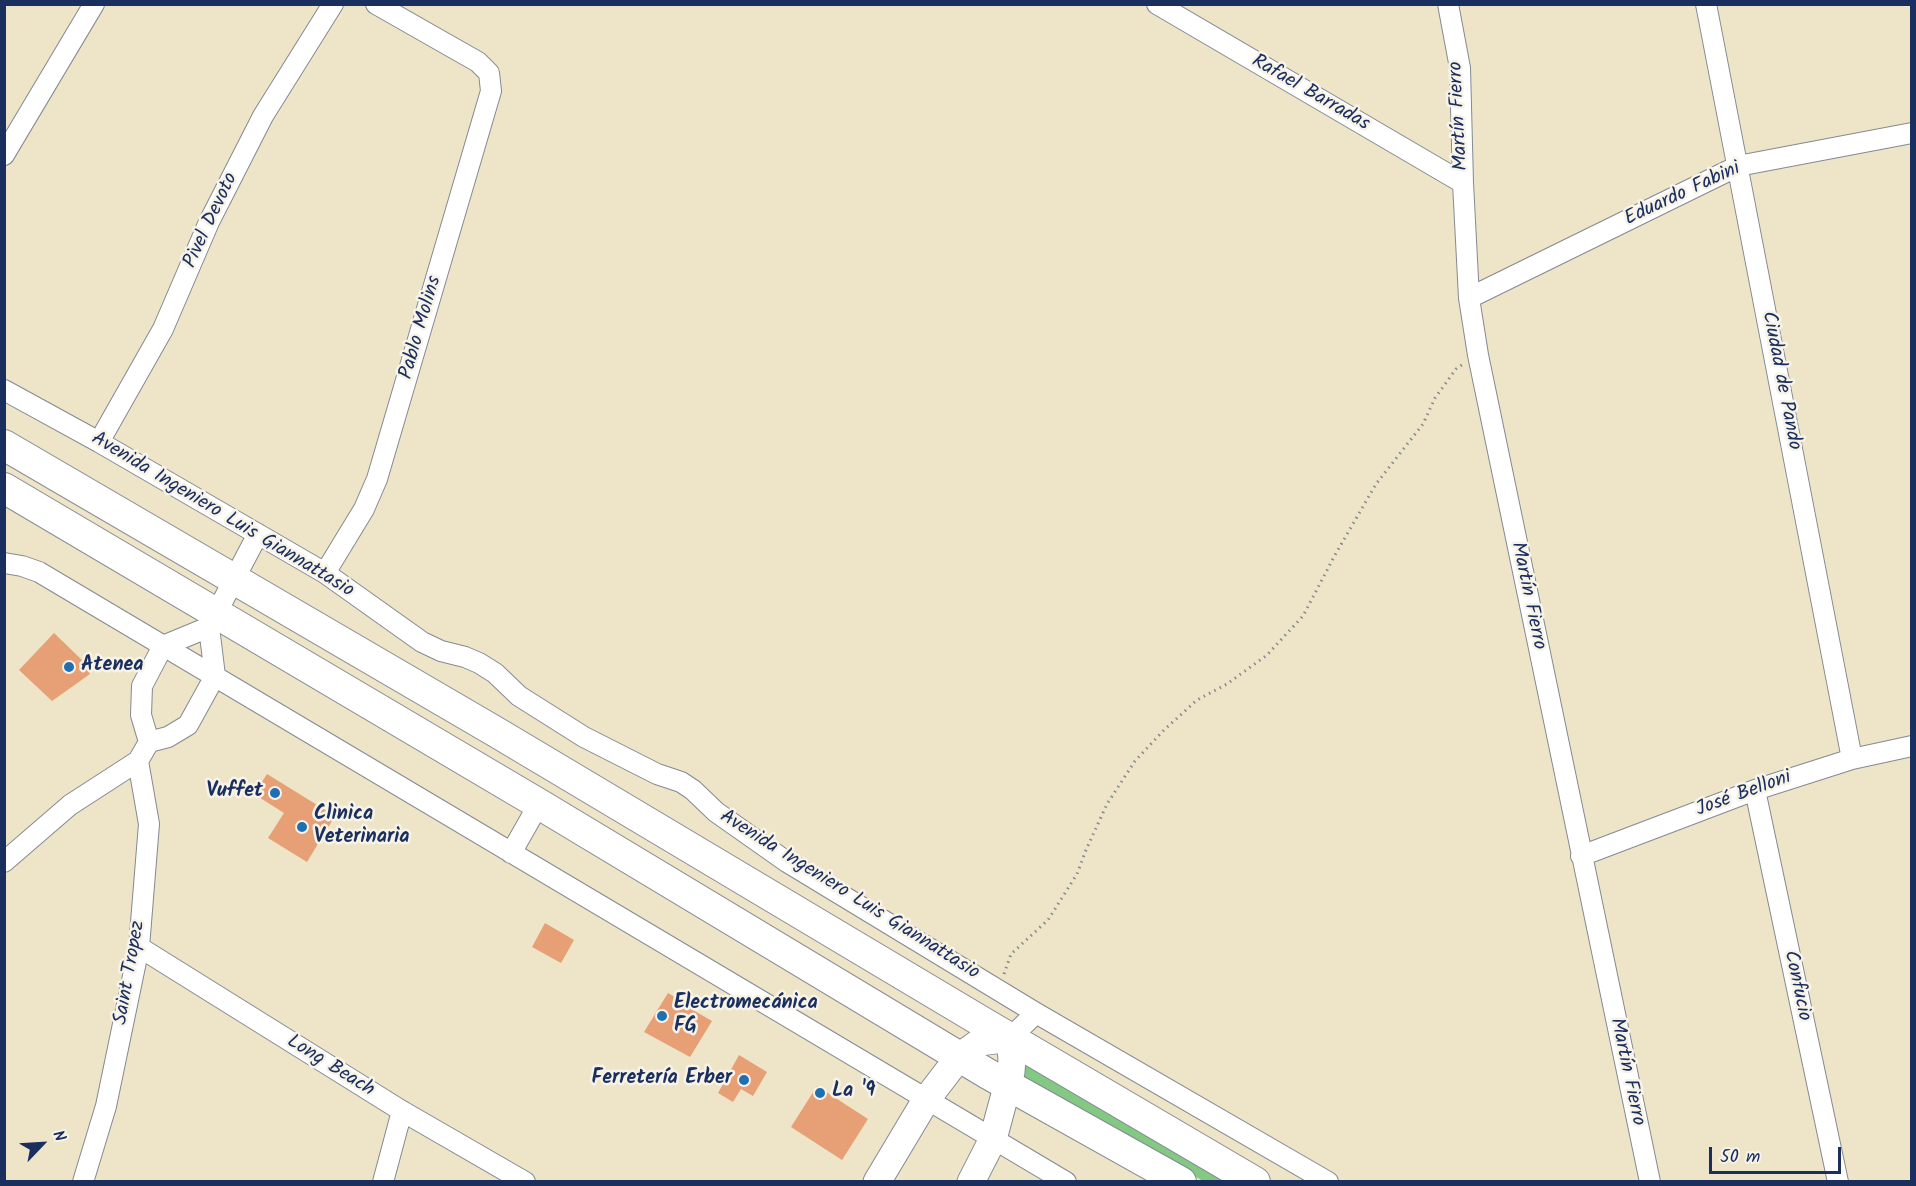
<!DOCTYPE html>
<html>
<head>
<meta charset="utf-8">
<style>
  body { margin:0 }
  #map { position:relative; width:1916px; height:1186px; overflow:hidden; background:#eee4c7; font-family:Kalam,sans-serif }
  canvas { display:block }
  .frame { position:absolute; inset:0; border:6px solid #1b2f5e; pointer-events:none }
  .north { position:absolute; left:12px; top:1114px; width:60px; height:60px; -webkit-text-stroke:4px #f7f3e8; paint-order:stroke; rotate:65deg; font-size:16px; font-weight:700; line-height:24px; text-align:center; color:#1b2f5e }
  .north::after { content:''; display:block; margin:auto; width:21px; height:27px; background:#1b2f5e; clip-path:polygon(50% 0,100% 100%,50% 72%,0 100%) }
  .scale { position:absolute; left:1709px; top:1147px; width:132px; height:27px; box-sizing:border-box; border:3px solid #1b2f5e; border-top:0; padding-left:8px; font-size:18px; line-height:21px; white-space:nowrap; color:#1b2f5e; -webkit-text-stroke:4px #f7f3e8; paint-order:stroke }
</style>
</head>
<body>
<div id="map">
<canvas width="1916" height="1186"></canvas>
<div class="frame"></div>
<div class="north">N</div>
<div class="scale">50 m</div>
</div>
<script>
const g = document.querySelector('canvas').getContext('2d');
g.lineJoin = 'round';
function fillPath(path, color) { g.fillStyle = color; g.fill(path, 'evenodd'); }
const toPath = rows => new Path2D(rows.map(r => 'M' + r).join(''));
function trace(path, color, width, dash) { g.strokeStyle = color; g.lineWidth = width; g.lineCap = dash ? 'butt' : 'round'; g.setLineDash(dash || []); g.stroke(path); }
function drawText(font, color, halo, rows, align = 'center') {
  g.font = font + ' Kalam,sans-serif'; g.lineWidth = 5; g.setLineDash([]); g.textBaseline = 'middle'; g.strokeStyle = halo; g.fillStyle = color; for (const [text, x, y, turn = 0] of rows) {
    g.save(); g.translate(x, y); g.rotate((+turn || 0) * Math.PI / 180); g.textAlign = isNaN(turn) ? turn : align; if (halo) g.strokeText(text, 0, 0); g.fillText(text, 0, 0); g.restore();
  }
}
fillPath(toPath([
  [1015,1057,1236,1181,1203,1181,1013,1071]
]), '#83c984');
fillPath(toPath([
  [54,633,82,660,90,674,52,701,19,670],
  [267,774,335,816,307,862,268,838,284,813,254,794],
  [545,923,574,940,561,963,532,947],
  [668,993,680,1000,679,1002,712,1021,690,1057,644,1032],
  [739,1055,767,1072,753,1096,741,1089,733,1102,718,1093],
  [817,1086,868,1119,842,1160,791,1127]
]), '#e79f76');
const street = toPath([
  [1157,4,1463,183],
  [1448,4,1460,68,1463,183,1469,298,1478,355,1650,1182],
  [1706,4,1852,759],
  [4,155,94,4],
  [1469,298,1738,166,1912,133],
  [4,390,99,442,325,573,422,642,441,651,465,657,479,663,495,673,519,696,584,737,657,774,681,782,693,790,716,812,787,862,1036,1013,1328,1182],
  [99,442,163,329,209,222,263,116,333,4],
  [4,563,22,566,39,572,1066,1182],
  [325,573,364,509,377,479,491,91,489,73,478,62,376,4],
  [149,742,168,737,188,725,215,676,209,627,258,534],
  [1755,790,1838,1182],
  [511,853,539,804],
  [1581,856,1755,790,1852,759,1912,746],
  [4,862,70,805,138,761,149,742,141,715,142,686,163,646,209,627],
  [139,947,402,1111,525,1182],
  [1010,1038,1036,1013],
  [83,1182,106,1106,139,947,149,824,138,761],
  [383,1182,402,1111]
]);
const secondary = toPath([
  [877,1182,926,1100,959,1057,980,1042,1010,1038,1012,1059,1011,1072,993,1139,971,1182]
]);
const primary = toPath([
  [4,445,496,732,984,1023,1255,1182],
  [4,488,539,804,988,1074,1181,1182]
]);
trace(street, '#848a92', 22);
trace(secondary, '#848a92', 29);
trace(primary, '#848a92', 32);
trace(toPath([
  [1004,974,1011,954,1048,920,1077,874,1086,850,1107,804,1135,761,1164,730,1197,700,1227,684,1267,655,1303,616,1335,555,1376,484,1423,424,1435,398,1456,369,1463,364]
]), '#848a92', 3, [1.5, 4.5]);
trace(street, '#fff', 20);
trace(secondary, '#fff', 27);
trace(primary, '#fff', 30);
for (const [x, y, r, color] of [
  [69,667,6,"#1f6fb2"],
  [275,793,6,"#1f6fb2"],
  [302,827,6,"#1f6fb2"],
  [662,1016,6,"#1f6fb2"],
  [744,1080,6,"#1f6fb2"],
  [820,1093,6,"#1f6fb2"]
]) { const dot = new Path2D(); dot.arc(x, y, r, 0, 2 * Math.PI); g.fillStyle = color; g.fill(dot); trace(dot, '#f7f3e8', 2); }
drawText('20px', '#1b2f5e', '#f7f3e8', [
  ["Rafael Barradas",1310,94,30],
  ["Martín Fierro",1460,116,-93],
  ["Eduardo Fabini",1683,195,-25],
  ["Pivel Devoto",212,221,-65],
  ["Pablo Molins",422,328,-74],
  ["Ciudad de Pando",1780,381,79],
  ["Avenida Ingeniero Luis Giannattasio",222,516,31],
  ["Martín Fierro",1527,596,78],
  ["José Belloni",1744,795,-20],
  ["Avenida Ingeniero Luis Giannattasio",849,896,32],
  ["Saint Tropez",131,973,-80],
  ["Confucio",1796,986,78],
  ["Long Beach",330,1067,32],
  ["Martín Fierro",1626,1072,78]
]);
drawText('bold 20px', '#1b2f5e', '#f7f3e8', [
  ["Atenea",81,667],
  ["Vuffet",263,793,"right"],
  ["Clinica",314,816],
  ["Veterinaria",314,839],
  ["Electromecánica",674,1005],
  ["FG",674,1028],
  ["Ferretería Erber",732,1080,"right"],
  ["La '9",832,1093]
], 'left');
</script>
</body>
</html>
